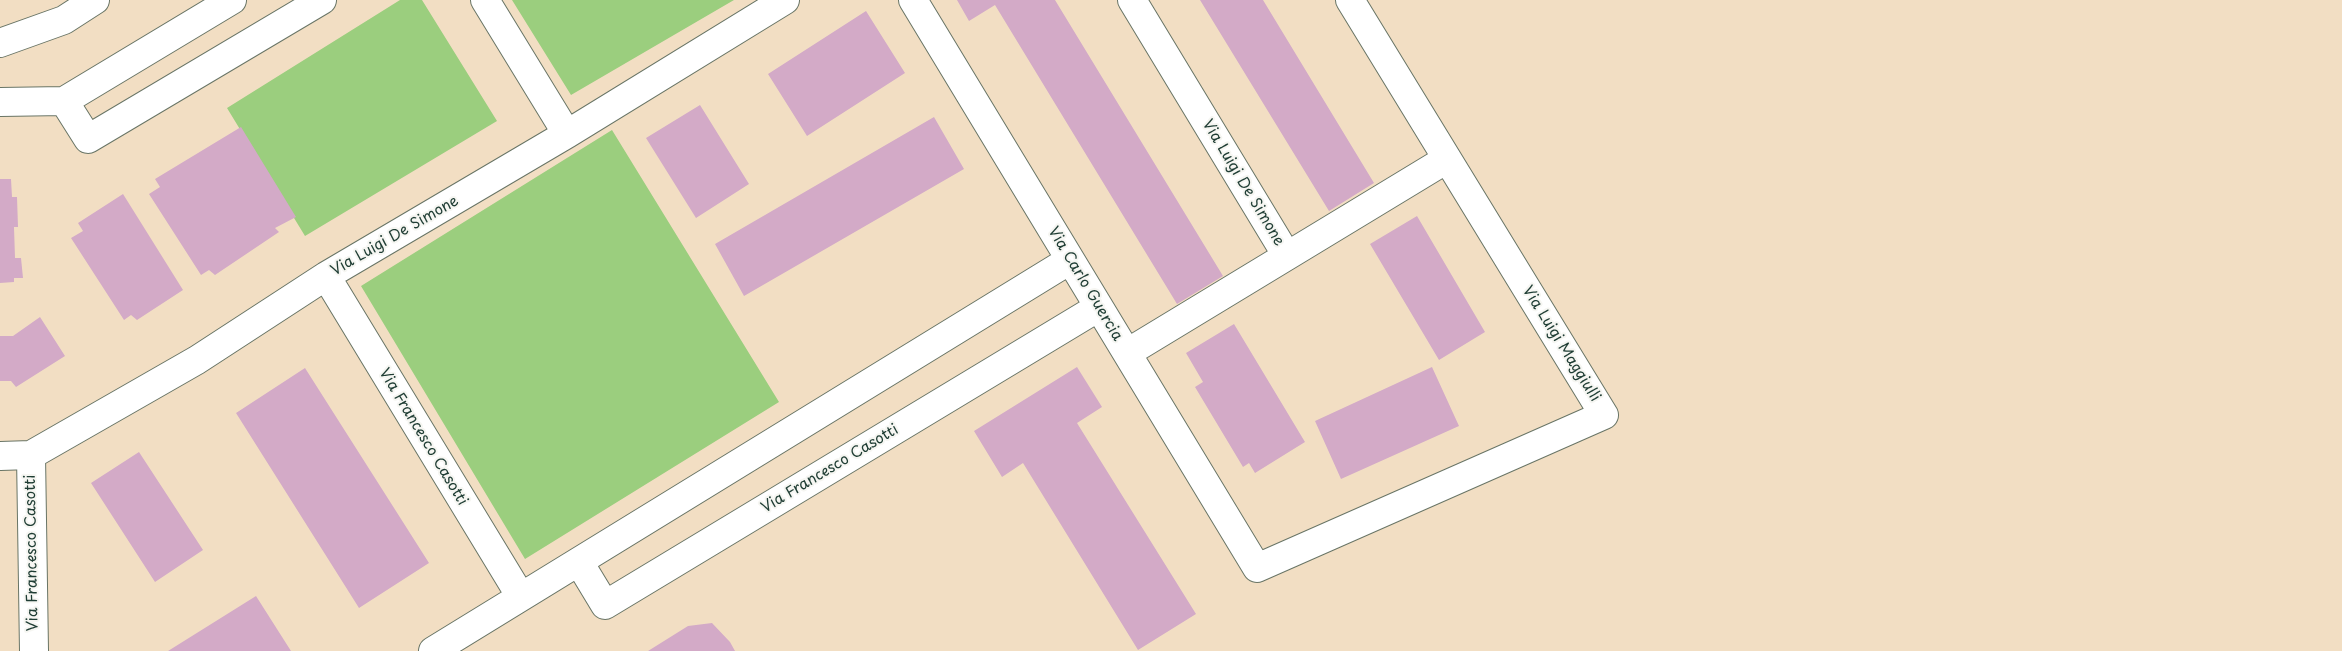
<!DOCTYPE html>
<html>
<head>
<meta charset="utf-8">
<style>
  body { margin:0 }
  canvas { display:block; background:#f2dec3 }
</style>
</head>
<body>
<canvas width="2342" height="651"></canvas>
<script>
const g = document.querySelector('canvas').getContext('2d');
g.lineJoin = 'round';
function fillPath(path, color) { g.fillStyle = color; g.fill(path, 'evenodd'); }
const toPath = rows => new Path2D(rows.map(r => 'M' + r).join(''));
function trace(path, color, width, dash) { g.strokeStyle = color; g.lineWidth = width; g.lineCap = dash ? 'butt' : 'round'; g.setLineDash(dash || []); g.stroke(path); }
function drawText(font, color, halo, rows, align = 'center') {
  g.font = font + ' "Playpen Sans",sans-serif'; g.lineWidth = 4; g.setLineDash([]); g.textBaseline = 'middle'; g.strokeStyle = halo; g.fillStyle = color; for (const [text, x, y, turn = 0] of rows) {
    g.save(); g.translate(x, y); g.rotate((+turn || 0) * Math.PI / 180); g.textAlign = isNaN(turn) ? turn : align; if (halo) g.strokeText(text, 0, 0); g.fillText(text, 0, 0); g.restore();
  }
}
fillPath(toPath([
  [400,0,422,0,497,121,305,236,227,108],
  [512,0,734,0,571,95],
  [612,130,779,402,525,559,361,286]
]), '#9bce7e');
fillPath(toPath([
  [957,0,1055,0,1223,276,1177,304,995,5,969,21],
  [1200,0,1263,0,1374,183,1329,211],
  [866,11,905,73,807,136,768,74],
  [700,105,749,184,696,218,646,138],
  [934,117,964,169,744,296,715,244],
  [241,127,296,217,275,228,279,232,215,275,209,270,201,275,149,194,160,187,155,179],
  [0,179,11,179,12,197,17,197,18,227,14,227,15,258,21,258,23,278,14,278,14,282,0,283],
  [123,194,183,290,137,320,131,315,124,320,71,238,83,231,78,223],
  [1417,216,1485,332,1439,360,1370,244],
  [40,317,65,356,16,387,11,381,0,381,0,336,13,336],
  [1234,324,1305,442,1255,473,1249,463,1243,467,1195,387,1203,382,1186,353],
  [1077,367,1102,407,1077,423,1196,614,1138,650,1023,463,1002,477,974,431],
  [1432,367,1459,426,1341,479,1315,421],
  [305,368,429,563,359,608,236,413],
  [139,452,203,550,155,582,91,483],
  [256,596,291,651,168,651],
  [712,623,730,642,735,651,648,651,688,626]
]), '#d3aac7');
const minor = toPath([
  [485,0,567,134],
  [913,0,1257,568,1604,415,1350,0],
  [0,43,64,20,95,0],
  [64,101,88,139,322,0],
  [0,102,64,101,232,0],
  [1287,256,1447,159],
  [326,276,521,597],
  [1127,353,1287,256,1132,0],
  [31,455,34,651],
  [0,456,31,455,197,360,326,276,567,134,785,0],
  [579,562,605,605,1099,307],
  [433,651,1070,260]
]);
trace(minor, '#697566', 30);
trace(minor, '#fff', 28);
drawText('15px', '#1f3d34', '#f6f6f2', [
  ["Via Luigi De Simone",1243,183,59],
  ["Via Luigi De Simone",395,236,-30],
  ["Via Carlo Guercia",1085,284,59],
  ["Via Luigi Maggiulli",1561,344,58],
  ["Via Francesco Casotti",423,437,59],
  ["Via Francesco Casotti",830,469,-31],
  ["Via Francesco Casotti",32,553,-91]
]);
</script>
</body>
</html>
